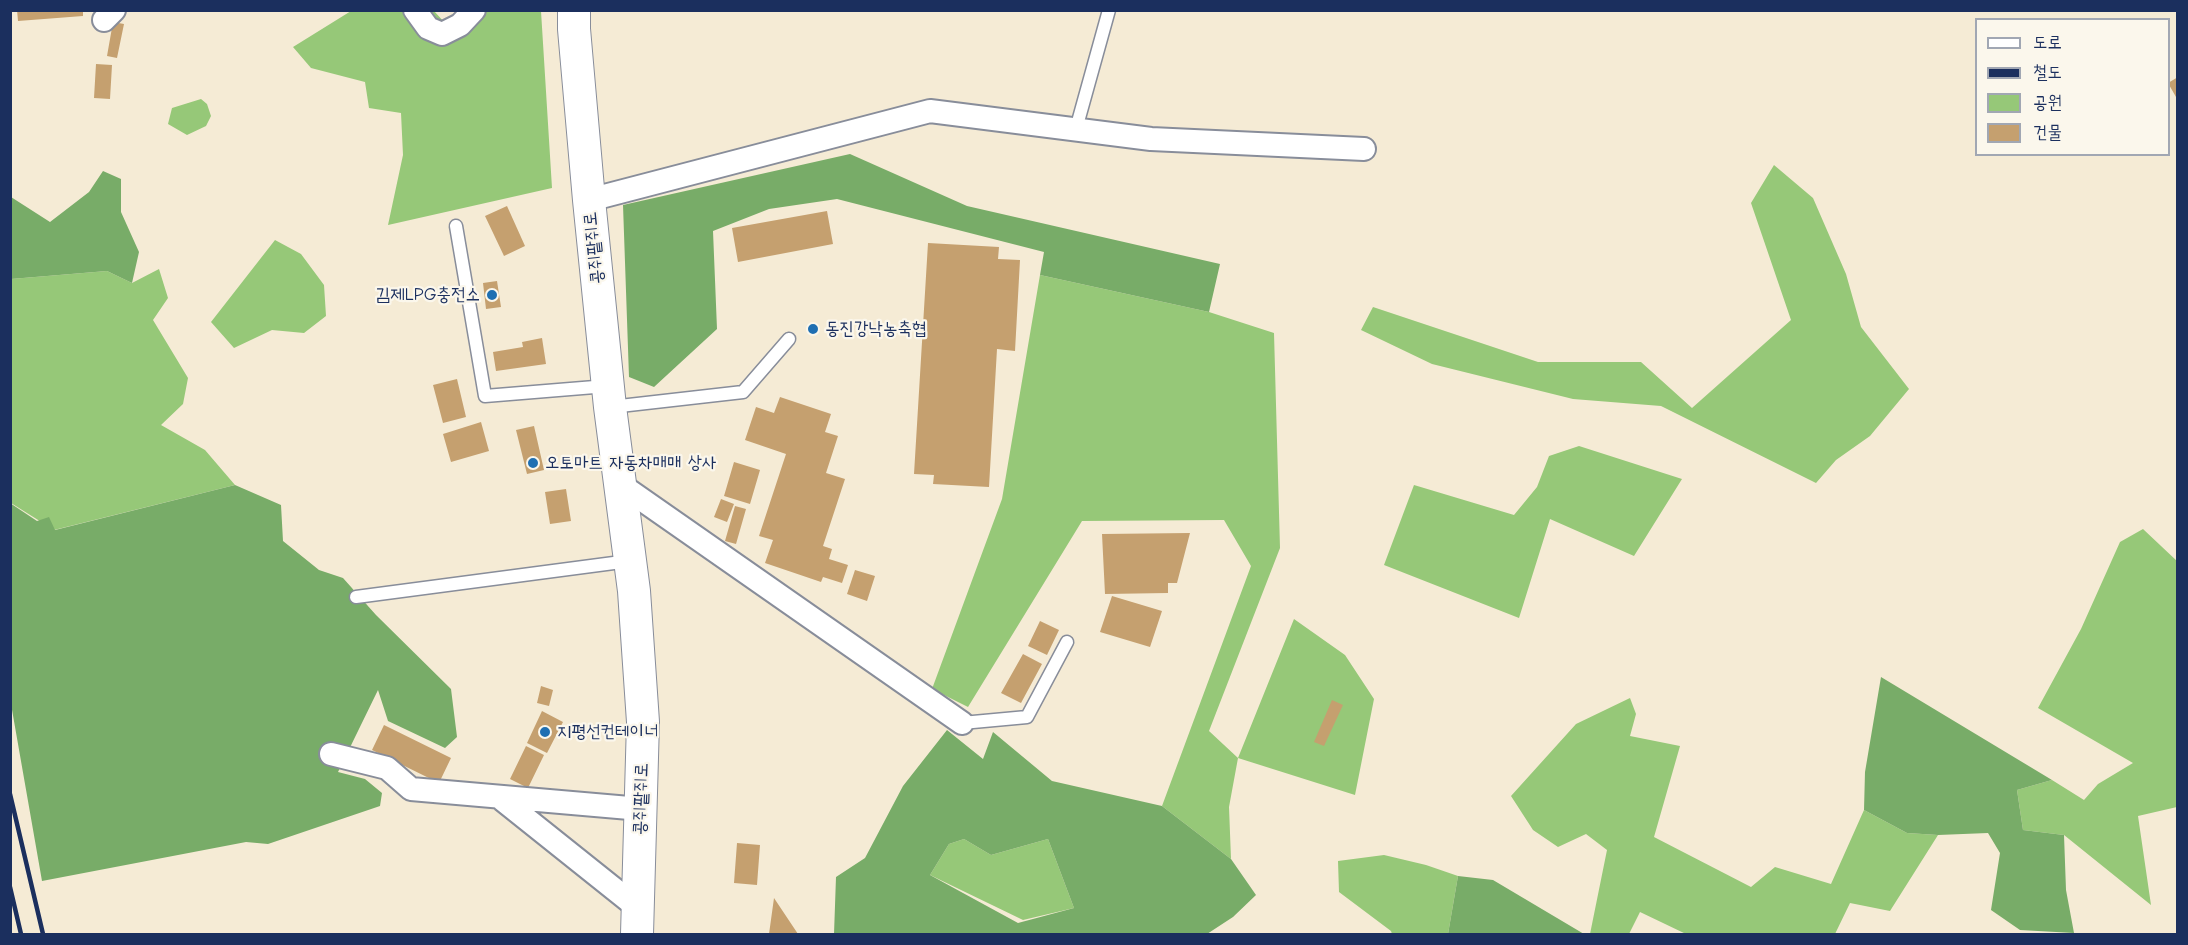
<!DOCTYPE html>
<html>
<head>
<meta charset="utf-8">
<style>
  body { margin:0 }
  #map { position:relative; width:2188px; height:945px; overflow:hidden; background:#f5ebd5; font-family:"Comic Neue","Poor Story",sans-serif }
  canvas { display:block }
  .frame { position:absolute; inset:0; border:12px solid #1b2f5e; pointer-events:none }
  .legend { position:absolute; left:1975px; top:18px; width:195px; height:138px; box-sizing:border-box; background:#fbf7ec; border:2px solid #a1a7b3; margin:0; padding:8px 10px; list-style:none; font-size:18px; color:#1b2f5e }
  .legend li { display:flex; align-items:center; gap:12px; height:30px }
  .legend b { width:30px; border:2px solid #a1a7b3 }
</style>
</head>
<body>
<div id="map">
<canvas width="2188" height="945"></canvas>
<div class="frame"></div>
<ul class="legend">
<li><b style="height:8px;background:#fff"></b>도로</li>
<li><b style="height:8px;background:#1b2f5e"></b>철도</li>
<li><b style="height:16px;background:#96c878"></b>공원</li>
<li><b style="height:16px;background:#c5a06f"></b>건물</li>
</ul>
</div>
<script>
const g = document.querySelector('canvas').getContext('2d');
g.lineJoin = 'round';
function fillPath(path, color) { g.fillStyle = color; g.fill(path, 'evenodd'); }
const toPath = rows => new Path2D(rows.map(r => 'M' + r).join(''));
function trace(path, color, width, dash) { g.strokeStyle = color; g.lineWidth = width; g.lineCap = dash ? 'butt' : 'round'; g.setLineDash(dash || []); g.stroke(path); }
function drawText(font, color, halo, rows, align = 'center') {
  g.font = font + ' "Comic Neue","Poor Story",sans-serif'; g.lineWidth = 4.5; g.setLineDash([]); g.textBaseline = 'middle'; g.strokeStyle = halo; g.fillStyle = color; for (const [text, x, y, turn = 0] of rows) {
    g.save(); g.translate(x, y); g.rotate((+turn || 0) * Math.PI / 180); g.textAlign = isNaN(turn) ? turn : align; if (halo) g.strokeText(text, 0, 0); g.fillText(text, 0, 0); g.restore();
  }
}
fillPath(toPath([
  [351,11,434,11,446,24,459,11,541,11,552,188,388,225,403,155,401,113,369,108,365,82,311,68,293,47],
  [201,99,207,104,211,116,206,126,187,135,168,124,172,108],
  [1774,165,1813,198,1846,274,1861,327,1909,389,1870,436,1836,460,1816,483,1661,406,1573,399,1432,364,1361,330,1373,307,1538,362,1641,362,1692,408,1791,320,1751,203],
  [275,240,301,254,324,285,326,316,304,333,272,330,234,348,211,322],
  [159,269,168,298,153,320,188,378,183,404,161,425,205,450,235,485,54,530,11,503,11,279,107,271,132,283],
  [1040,275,1209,312,1274,333,1280,548,1209,731,1238,758,1294,619,1345,655,1374,699,1355,795,1238,758,1229,807,1231,859,1162,806,1251,566,1224,520,1082,521,968,707,932,689,1002,499],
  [1579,446,1682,479,1634,556,1550,519,1519,618,1384,565,1414,485,1514,515,1537,487,1549,456],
  [2143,529,2178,562,2177,807,2138,816,2151,905,2064,835,2023,830,2017,790,2052,780,2084,800,2098,784,2133,763,2038,708,2081,629,2120,542],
  [1630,698,1636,714,1630,736,1680,746,1654,837,1751,887,1775,867,1831,884,1864,810,1907,833,1938,835,1890,911,1850,903,1835,934,1686,934,1640,912,1629,934,1590,934,1607,850,1586,834,1558,847,1533,830,1511,796,1576,724],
  [964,839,991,855,1048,839,1074,908,1023,920,930,875,949,844],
  [1384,855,1426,865,1458,876,1448,934,1392,934,1391,931,1339,892,1338,861]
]), '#96c878');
fillPath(toPath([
  [850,154,967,206,1220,264,1209,312,1040,275,1044,252,837,199,769,209,713,231,717,329,654,387,629,377,623,205],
  [103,171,121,179,121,212,139,252,132,283,107,271,11,279,11,197,50,222,89,192],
  [235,485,281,505,283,541,319,570,343,578,376,615,451,689,457,737,445,748,388,721,378,690,338,772,365,779,382,793,380,806,268,844,246,842,42,881,11,704,10,503,37,521,49,517,55,530],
  [1881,677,2052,780,2017,790,2023,830,2064,835,2066,890,2074,933,2020,930,1991,910,2000,853,1988,833,1938,835,1907,833,1864,810,1865,772],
  [947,730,983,759,993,732,1052,781,1162,806,1231,859,1256,895,1233,917,1207,934,834,934,836,877,865,858,903,786],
  [964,839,991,855,1048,839,1074,908,1018,923,930,875,949,844],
  [1458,876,1493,880,1584,934,1448,934]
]), '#78ac68');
fillPath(toPath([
  [17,10,83,10,83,16,18,21],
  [113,22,124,24,117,58,107,56],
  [96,64,112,65,110,99,94,98],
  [2178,77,2178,96,2176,97,2168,83],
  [507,206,525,246,504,256,485,216],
  [827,211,833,244,738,262,732,228],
  [928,243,999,247,998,259,1020,260,1015,351,997,349,989,487,933,484,934,475,914,474],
  [497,281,501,307,486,309,483,283],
  [542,338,546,364,496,371,493,352,523,347,522,342],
  [457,379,466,417,443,423,433,385],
  [780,397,831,414,825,432,838,436,826,473,845,479,823,546,832,549,829,559,848,565,842,583,823,577,821,582,765,563,773,540,759,536,786,454,745,440,756,407,774,413],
  [481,422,489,451,451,462,443,434],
  [534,426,544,470,527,474,516,430],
  [734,462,760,470,750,504,724,496],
  [566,489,571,521,550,524,545,492],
  [721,499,734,504,727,522,714,517],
  [735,506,746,509,736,544,725,541],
  [1190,533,1177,583,1168,583,1168,593,1105,594,1102,534],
  [855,570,875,576,867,601,847,594],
  [1112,596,1162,611,1150,647,1100,632],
  [1040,621,1059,630,1047,655,1028,646],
  [1023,654,1042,664,1021,703,1001,693],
  [541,686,553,690,549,706,537,703],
  [1332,700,1343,705,1324,746,1314,742],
  [542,711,563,722,547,753,527,743],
  [384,725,451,758,439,783,372,750],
  [526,746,544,755,528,788,510,779],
  [737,843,760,845,757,885,734,883],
  [774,898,798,934,769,934]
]), '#c5a06f');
const lane = toPath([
  [1076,129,1109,10],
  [456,226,485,396,607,386],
  [611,407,743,392,789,339],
  [356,597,629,561],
  [962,723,1027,717,1067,642]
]);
const street = toPath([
  [415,10,428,28,442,34,460,25,474,10],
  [104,20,114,10],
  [589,200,930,111,1151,139,1364,149],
  [621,485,962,723],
  [331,754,387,768,411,789,641,809],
  [499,797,638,908]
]);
const secondary = toPath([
  [574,10,574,29,589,200,610,407,634,591,643,722,637,934]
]);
trace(lane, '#888d9a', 15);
trace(street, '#888d9a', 26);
trace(secondary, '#888d9a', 34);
trace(lane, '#fff', 12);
trace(street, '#fff', 22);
trace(secondary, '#fff', 32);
trace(toPath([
  [10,794,43,934],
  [10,887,21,934]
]), '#1b2f5e', 4.5);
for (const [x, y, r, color] of [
  [492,295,6,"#1f6fb2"],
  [813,329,6,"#1f6fb2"],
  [533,463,6,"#1f6fb2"],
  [545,732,6,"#1f6fb2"]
]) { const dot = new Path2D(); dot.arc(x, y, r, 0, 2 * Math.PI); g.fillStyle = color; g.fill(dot); trace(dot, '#fbf7ec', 2); }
drawText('18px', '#1b2f5e', '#fbf7ec', [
  ["콩쥐팥쥐로",594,248,-96],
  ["콩쥐팥쥐로",641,799,-88]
]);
drawText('18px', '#1b2f5e', '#fbf7ec', [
  ["김제LPG충전소",480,295,"right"],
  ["동진강낙농축협",825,329],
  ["오토마트 자동차매매 상사",545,463],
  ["지평선컨테이너",557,732]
], 'left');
</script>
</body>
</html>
